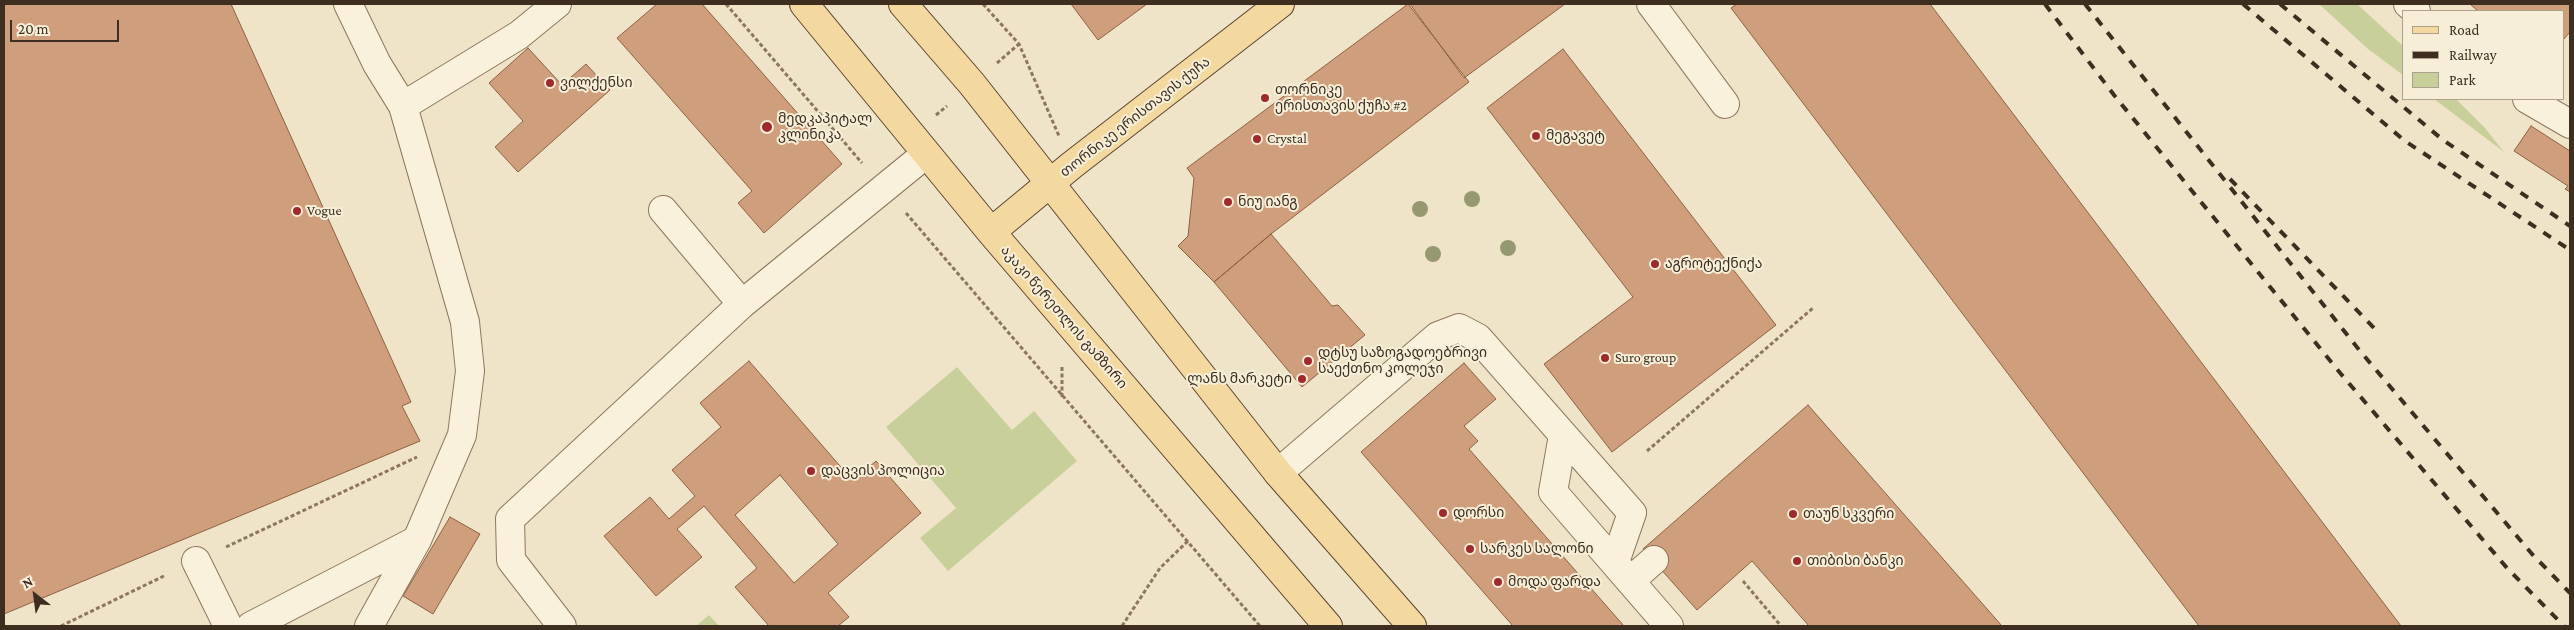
<!DOCTYPE html>
<html>
<head>
<meta charset="utf-8">
<style>
  body { margin:0 }
  #map { position:relative; width:2574px; height:630px; overflow:hidden; background:#f0e4c8; font-family:"Crimson Pro",serif }
  canvas { display:block }
  .frame { position:absolute; inset:0; border:5px solid #3d2e20; pointer-events:none }
  .legend { position:absolute; left:2402px; top:10px; width:162px; height:90px; box-sizing:border-box; background:#f7eed8; border:1px solid #ada18e; margin:0; padding:6px 9px; list-style:none; font-size:15px; color:#3d2e20 }
  .legend li { display:flex; align-items:center; gap:10px; height:25px }
  .legend b { width:25px; border:1px solid #ada18e }
  .north { position:absolute; left:10px; top:570px; width:50px; height:50px; -webkit-text-stroke:4px #f7eed8; paint-order:stroke; rotate:330deg; font-size:14px; font-weight:700; line-height:20px; text-align:center; color:#3d2e20 }
  .north::after { content:''; display:block; margin:auto; width:18px; height:22px; background:#3d2e20; clip-path:polygon(50% 0,100% 100%,50% 72%,0 100%) }
  .scale { position:absolute; left:10px; top:20px; width:109px; height:22px; box-sizing:border-box; border:2px solid #3d2e20; border-top:0; padding-left:6px; font-size:15px; line-height:18px; white-space:nowrap; color:#3d2e20; -webkit-text-stroke:4px #f7eed8; paint-order:stroke }
</style>
</head>
<body>
<div id="map">
<canvas width="2574" height="630"></canvas>
<div class="frame"></div>
<ul class="legend">
<li><b style="height:6px;background:#f3d9a0"></b>Road</li>
<li><b style="height:6px;background:#3d2e20"></b>Railway</li>
<li><b style="height:14px;background:#c9cf9b"></b>Park</li>
</ul>
<div class="north">N</div>
<div class="scale">20 m</div>
</div>
<script>
const g = document.querySelector('canvas').getContext('2d');
g.lineJoin = 'round';
function fillPath(path, color) { g.fillStyle = color; g.fill(path, 'evenodd'); }
const toPath = rows => new Path2D(rows.map(r => 'M' + r).join(''));
function trace(path, color, width, dash) { g.strokeStyle = color; g.lineWidth = width; g.lineCap = dash ? 'butt' : 'round'; g.setLineDash(dash || []); g.stroke(path); }
function drawText(font, color, halo, rows, align = 'center') {
  g.font = font + ' "Crimson Pro","Noto Sans Georgian",serif'; g.lineWidth = 4; g.setLineDash([]); g.textBaseline = 'middle'; g.strokeStyle = halo; g.fillStyle = color; for (const [text, x, y, turn = 0] of rows) {
    g.save(); g.translate(x, y); g.rotate((+turn || 0) * Math.PI / 180); g.textAlign = isNaN(turn) ? turn : align; if (halo) g.strokeText(text, 0, 0); g.fillText(text, 0, 0); g.restore();
  }
}
fillPath(toPath([
  [2319,4,2357,4,2403,46,2403,75,2368,49],
  [2434,99,2456,99,2485,128,2504,152],
  [957,367,1012,430,1034,411,1077,461,948,571,920,538,956,508,886,427],
  [709,615,719,626,696,626]
]), '#c9cf9b');
const building = toPath([
  [4,4,231,4,411,402,402,406,420,441,4,614,4,4],
  [657,4,702,4,842,164,764,233,738,203,752,191,617,38,657,4],
  [1071,4,1147,4,1098,40,1071,4],
  [1408,4,1469,82,1271,234,1214,282,1178,246,1188,236,1194,178,1187,168,1408,4],
  [1410,4,1565,4,1464,78,1410,4],
  [1737,4,1930,4,2401,626,2199,626,1731,8,1737,4],
  [2470,4,2570,4,2570,32,2563,40,2563,11,2478,11,2470,4],
  [528,48,562,85,586,64,610,90,518,172,495,147,523,121,489,83,528,48],
  [1563,49,1776,325,1612,452,1544,364,1633,297,1487,108,1563,49],
  [2531,126,2570,151,2570,192,2565,189,2568,186,2514,151,2531,126],
  [1271,234,1332,306,1338,305,1365,335,1302,387,1214,282,1271,234],
  [749,361,853,481,876,461,921,513,828,593,849,617,838,626,769,626,735,587,757,568,704,506,677,529,702,557,656,596,604,536,650,497,669,519,695,496,672,470,721,427,700,403,749,361],
  [780,475,838,544,794,583,735,515,780,475],
  [1464,363,1496,399,1464,426,1478,441,1469,449,1624,626,1513,626,1361,452,1464,363],
  [1808,405,2002,626,1809,626,1752,561,1697,610,1643,549,1808,405],
  [450,517,480,534,433,614,403,596,450,517]
]);
fillPath(building, '#cf9f7d');
trace(building, '#8d5f41', 1);
const minor = toPath([
  [348,4,377,64,403,106],
  [1651,4,1725,104],
  [2408,4,2416,11],
  [2527,99,2570,124],
  [663,210,742,304],
  [1563,435,1553,492,1669,626],
  [1278,473,1438,336,1459,328,1478,338,1632,513,1615,562],
  [196,561,228,626],
  [1630,581,1654,560],
  [251,626,417,540],
  [369,626,417,540,462,435,470,371,465,322,403,106,519,35,557,4],
  [562,626,511,560,510,519,742,304,926,154]
]);
const major = toPath([
  [804,4,991,232,1328,626],
  [903,4,972,84,1278,473,1412,626],
  [991,232,1072,165,1280,4]
]);
trace(minor, '#8d765c', 30);
trace(major, '#5b4430', 30);
trace(toPath([
  [726,4,862,163],
  [983,4,1019,44,1059,136],
  [997,63,1019,44],
  [936,115,947,106],
  [906,213,1260,626],
  [1062,397,1062,366],
  [1647,451,1813,308],
  [226,547,417,457],
  [1743,581,1781,626],
  [61,626,166,575],
  [1122,626,1160,568,1188,541]
]), '#8d765c', 3, [4, 2.5]);
trace(minor, '#faf1dc', 28);
trace(major, '#f3d9a0', 28);
trace(toPath([
  [2045,4,2114,95,2341,374,2507,568,2564,626],
  [2085,4,2360,351,2532,554,2570,593],
  [2243,4,2405,141,2570,250],
  [2280,4,2443,140,2570,226],
  [2230,179,2376,330]
]), '#3d2e20', 4, [9, 9]);
g.fillStyle = '#96986f';
for (const [x, y] of [
  [1472,199],
  [1420,209],
  [1508,248],
  [1433,254]
]) { g.beginPath(); g.arc(x, y, 8, 0, 2 * Math.PI); g.fill(); }
for (const [x, y, r, color] of [
  [550,83,5,"#9e2a2b"],
  [1265,98,5,"#9e2a2b"],
  [767,127,6,"#9e2a2b"],
  [1536,136,5,"#9e2a2b"],
  [1257,139,5,"#9e2a2b"],
  [1228,202,5,"#9e2a2b"],
  [297,211,5,"#9e2a2b"],
  [1655,264,5,"#9e2a2b"],
  [1605,358,5,"#9e2a2b"],
  [1308,361,5,"#9e2a2b"],
  [1302,379,5,"#9e2a2b"],
  [811,471,5,"#9e2a2b"],
  [1443,513,5,"#9e2a2b"],
  [1793,514,5,"#9e2a2b"],
  [1470,549,5,"#9e2a2b"],
  [1797,561,5,"#9e2a2b"],
  [1498,582,5,"#9e2a2b"]
]) { const dot = new Path2D(); dot.arc(x, y, r, 0, 2 * Math.PI); g.fillStyle = color; g.fill(dot); trace(dot, '#f7eed8', 2); }
drawText('14px', '#3d2e20', '#f7eed8', [
  ["ვილქენსი",560,83],
  ["თორნიკე",1275,90],
  ["ერისთავის ქუჩა #2",1275,106],
  ["მედკაპიტალ",778,119],
  ["კლინიკა",778,135],
  ["მეგავეტ",1546,136],
  ["Crystal",1267,139],
  ["ნიუ იანგ",1238,202],
  ["Vogue",307,211],
  ["აგროტექნიქა",1665,264],
  ["დტსუ საზოგადოებრივი",1318,353],
  ["საექთნო კოლეჯი",1318,369],
  ["Suro group",1615,358],
  ["ლანს მარკეტი",1292,379,"right"],
  ["დაცვის პოლიცია",821,471],
  ["დორსი",1453,513],
  ["თაუნ სკვერი",1803,514],
  ["სარკეს სალონი",1480,549],
  ["თიბისი ბანკი",1807,561],
  ["მოდა ფარდა",1508,582]
], 'left');
drawText('14px', '#3d2e20', '#f7eed8', [
  ["თორნიკე ერისთავის ქუჩა",1135,117,-38],
  ["აკაკი წერეთლის გამზირი",1064,317,49]
]);
</script>
</body>
</html>
